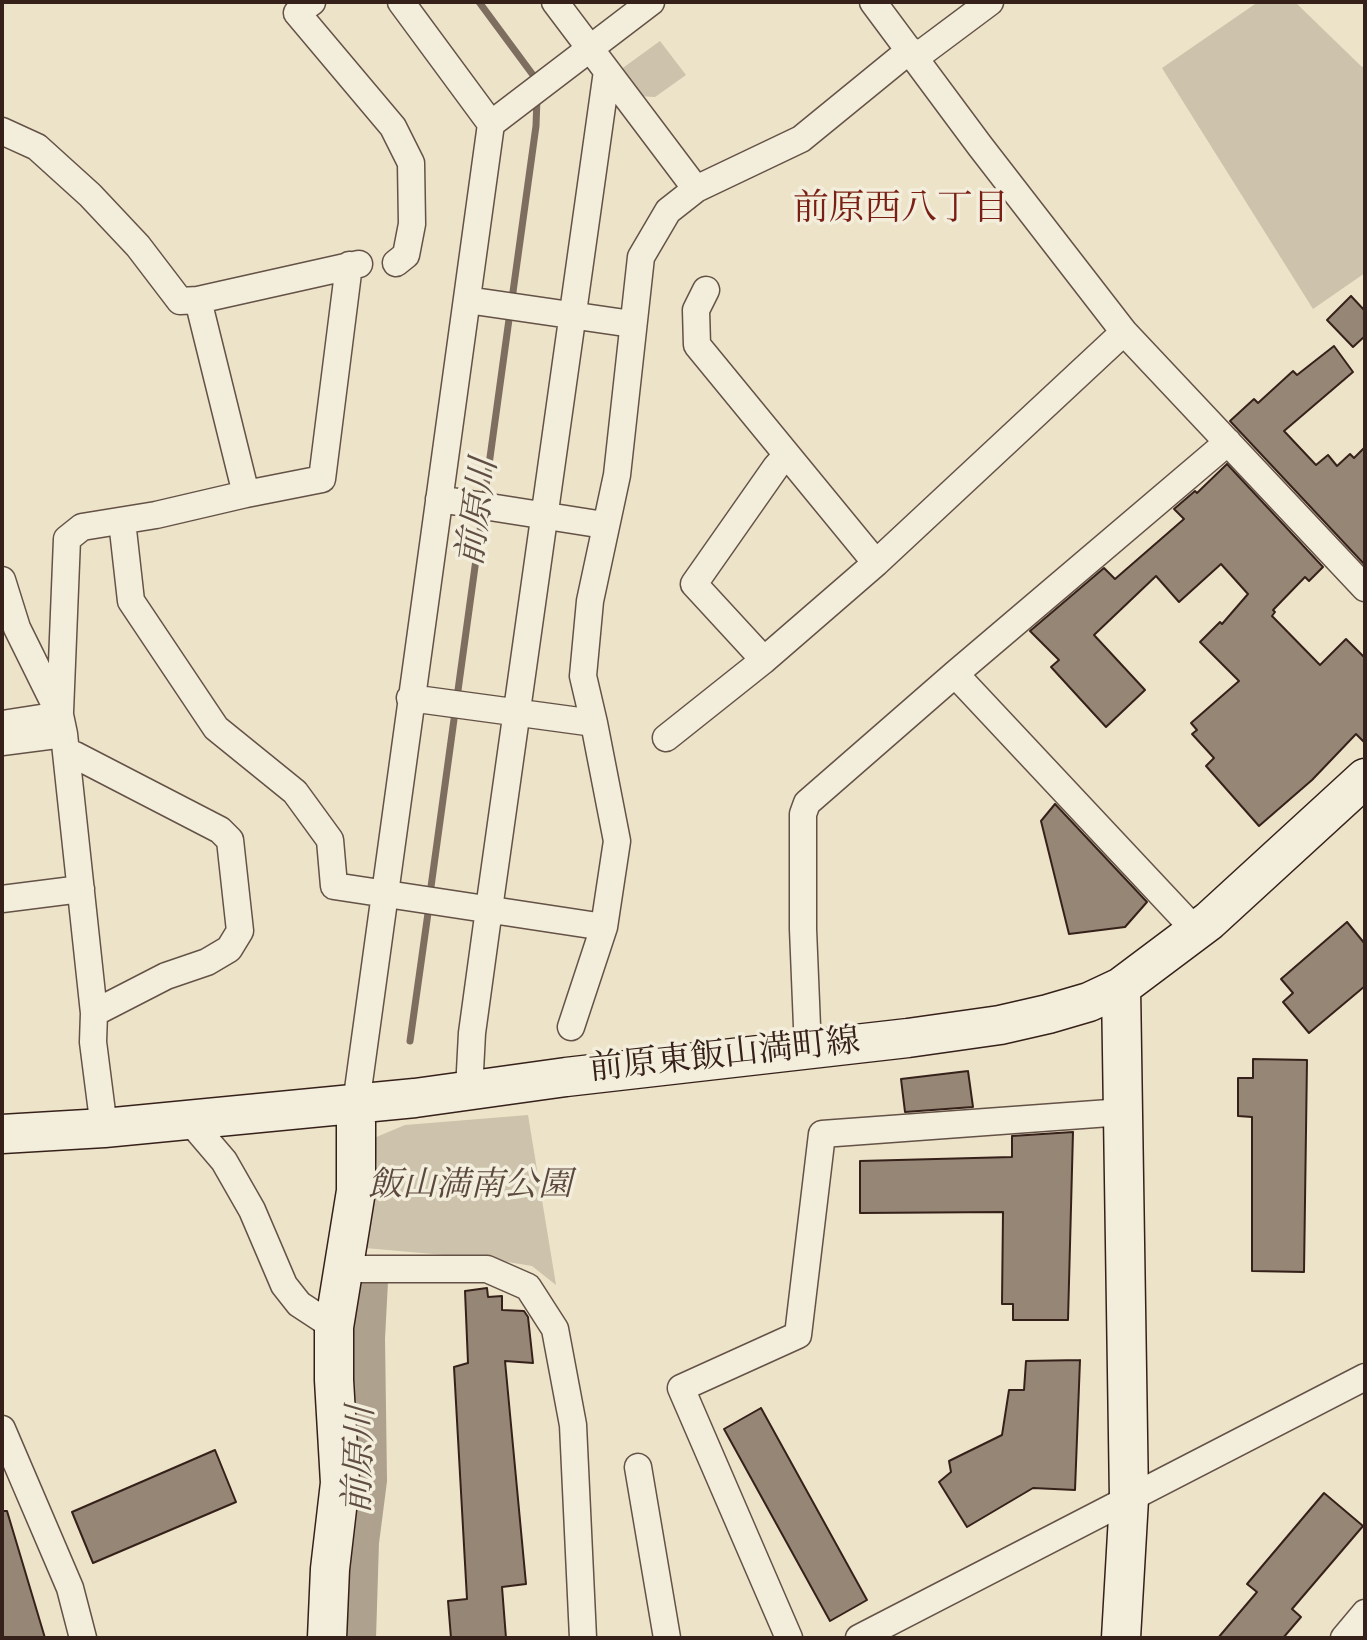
<!DOCTYPE html>
<html>
<head>
<meta charset="utf-8">
<style>
  body { margin:0 }
  #map { position:relative; width:1367px; height:1640px; overflow:hidden; background:#ece3c9; font-family:"Sorts Mill Goudy",serif }
  canvas { display:block }
  .frame { position:absolute; inset:0; border:4px solid #36211a; pointer-events:none }
</style>
</head>
<body>
<div id="map">
<canvas width="1367" height="1640"></canvas>
<div class="frame"></div>
</div>
<script>
const g = document.querySelector('canvas').getContext('2d');
g.lineJoin = 'round';
function fillPath(path, color) { g.fillStyle = color; g.fill(path, 'evenodd'); }
const toPath = rows => new Path2D(rows.map(r => 'M' + r).join(''));
function trace(path, color, width, dash) { g.strokeStyle = color; g.lineWidth = width; g.lineCap = dash ? 'butt' : 'round'; g.setLineDash(dash || []); g.stroke(path); }
function drawText(font, color, halo, rows, align = 'center') {
  g.font = font + ' "Sorts Mill Goudy","Noto Serif JP",serif'; g.lineWidth = 7; g.setLineDash([]); g.textBaseline = 'middle'; g.strokeStyle = halo; g.fillStyle = color; for (const [text, x, y, turn = 0] of rows) {
    g.save(); g.translate(x, y); g.rotate((+turn || 0) * Math.PI / 180); g.textAlign = isNaN(turn) ? turn : align; if (halo) g.strokeText(text, 0, 0); g.fillText(text, 0, 0); g.restore();
  }
}
fillPath(toPath([
  [1258,2,1295,2,1362,67,1365,65,1365,273,1313,309,1162,68],
  [660,41,686,75,655,97,637,96,620,70],
  [528,1115,556,1285,532,1266,490,1259,365,1248,377,1166,374,1138,405,1125]
]), '#cdc2ab');
trace(toPath([
  [479,2,533,75,534,81],
  [512,299,536,126,537,98],
  [430,894,510,312],
  [410,1041,429,906]
]), '#7e6e60', 7);
trace(toPath([
  [354,1638,357,1542,365,1480,363,1338,366,1281]
]), '#aea18e', 44);
const building = toPath([
  [1351,296,1365,311,1365,336,1353,347,1327,320,1351,296],
  [1334,346,1353,372,1284,431,1316,465,1328,455,1337,466,1350,454,1354,458,1365,447,1365,565,1230,421,1254,399,1258,403,1293,371,1297,375,1334,346],
  [1227,464,1323,567,1309,581,1305,577,1273,610,1275,612,1272,616,1320,665,1346,639,1365,658,1365,743,1356,734,1312,780,1259,826,1206,766,1214,758,1192,734,1197,730,1191,723,1239,681,1200,642,1220,622,1222,624,1248,594,1221,564,1179,602,1156,576,1094,635,1145,690,1106,727,1051,667,1059,660,1030,631,1104,568,1115,579,1184,519,1174,509,1195,491,1197,493,1227,464],
  [1055,804,1147,902,1125,927,1069,934,1041,821,1055,804],
  [1347,922,1365,944,1365,986,1309,1033,1283,1002,1293,993,1281,979,1347,922],
  [1253,1059,1307,1060,1304,1272,1252,1271,1252,1117,1238,1116,1238,1078,1253,1078,1253,1059],
  [968,1071,973,1107,905,1112,901,1079,968,1071],
  [1073,1132,1068,1320,1013,1320,1013,1304,1002,1304,1003,1212,860,1213,860,1161,1012,1157,1012,1136,1073,1132],
  [487,1288,488,1297,502,1296,502,1310,524,1311,528,1317,533,1363,505,1361,526,1584,502,1587,506,1638,451,1638,448,1601,467,1599,454,1367,468,1363,465,1291,487,1288],
  [1080,1360,1075,1490,1033,1488,967,1527,939,1482,951,1472,949,1461,1002,1435,1009,1390,1024,1390,1026,1361,1080,1360],
  [761,1408,867,1600,830,1621,724,1429,761,1408],
  [215,1450,236,1502,93,1563,72,1512,215,1450],
  [1324,1493,1363,1526,1292,1609,1301,1617,1283,1638,1218,1638,1257,1592,1247,1584,1324,1493],
  [2,1511,7,1511,45,1638,2,1638,2,1511]
]);
fillPath(building, '#958675');
trace(building, '#36211a', 2);
const street = toPath([
  [312,2,297,13,393,127,411,163,412,224,406,255,396,263],
  [555,2,696,189],
  [873,2,980,146,1124,332,1365,588],
  [915,58,990,2],
  [491,124,651,2],
  [2,131,37,147,90,195,138,246,180,301,198,300,359,264],
  [706,290,696,310,697,345,876,563],
  [467,300,632,324],
  [246,494,322,479,349,265],
  [439,499,604,525],
  [122,521,131,601,216,728,295,792,330,840,334,886,604,927],
  [2,580,17,628,60,715,64,734,94,1013,93,1042,104,1128],
  [764,660,694,584,776,467,787,455],
  [955,674,1196,931],
  [410,698,594,723,617,841,604,927,571,1027],
  [60,712,67,539,82,527,156,515,246,494,198,300],
  [594,723,583,676,590,601,617,475,641,257,668,211,696,189,801,139,910,50],
  [2,724,60,715],
  [666,738,764,660,876,563,1124,332],
  [2,742,64,734],
  [67,755,75,755,220,830,230,840,240,931,229,949,207,962,166,976,94,1013],
  [2,899,81,889],
  [808,1051,803,929,803,814,807,803,955,674,1228,442],
  [469,1090,472,1033,489,909,607,71],
  [356,1104,491,124,401,2],
  [189,1120,224,1161,252,1210,284,1285,299,1304,334,1327],
  [345,1269,487,1269,528,1287,555,1329,573,1425,583,1638],
  [2,1429,70,1588,83,1638],
  [638,1467,667,1638],
  [789,1638,681,1388,798,1335,822,1134,1123,1112],
  [859,1638,1365,1377],
  [1344,1638,1365,1613]
]);
const secondary = toPath([
  [2,1134,104,1128,415,1098,566,1077,908,1038,1000,1025,1048,1014,1089,1002,1121,987,1209,921,1365,778],
  [327,1638,330,1569,340,1483,334,1380,334,1327,356,1191,356,1104],
  [1121,1638,1129,1499,1121,987]
]);
trace(street, '#645246', 29);
trace(secondary, '#36211a', 41);
trace(street, '#f3eddc', 26);
trace(secondary, '#f3eddc', 38);
drawText('34px', '#36211a', '#f3eddc', [
  ["前原東飯山満町線",725,1059,-6]
]);
drawText('italic 34px', '#5c493e', '#f3eddc', [
  ["飯山満南公園",470,1189]
]);
drawText('36px', '#7a1f14', '#f3eddc', [
  ["前原西八丁目",901,213]
]);
drawText('italic 36px', '#604e43', '#f3eddc', [
  ["前原川",482,513,-82],
  ["前原川",364,1460,-88]
]);
</script>
</body>
</html>
